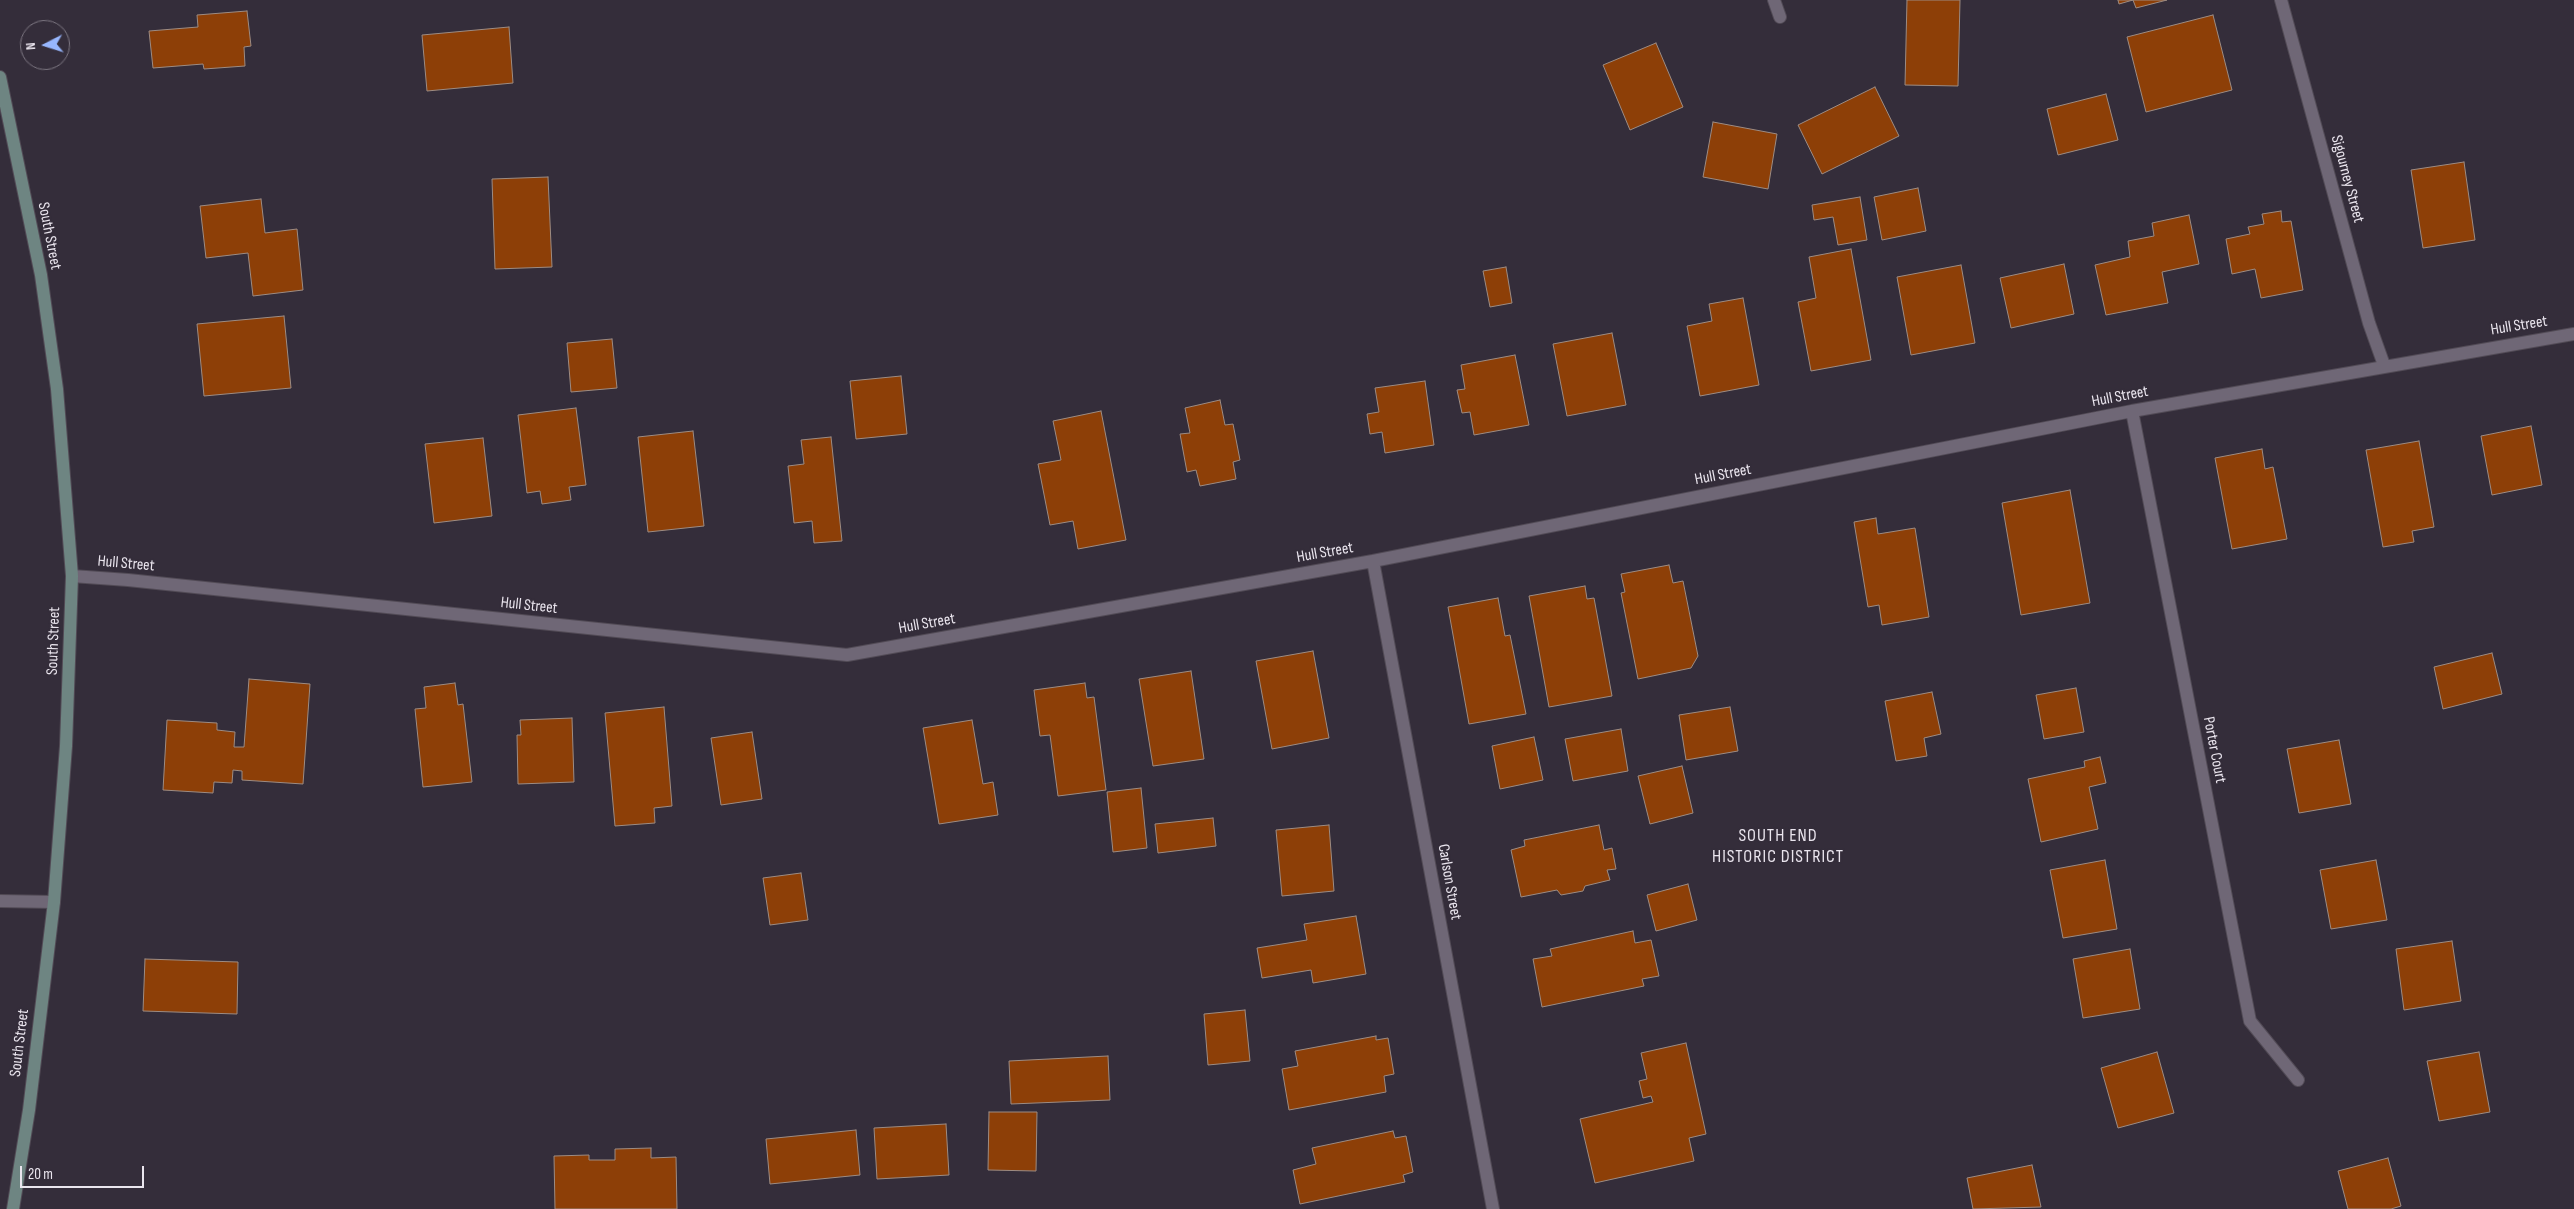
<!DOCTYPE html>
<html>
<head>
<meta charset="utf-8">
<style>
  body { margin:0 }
  #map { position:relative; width:2574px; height:1209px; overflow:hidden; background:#342d3a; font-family:"Sofia Sans Condensed",sans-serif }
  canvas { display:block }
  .north { position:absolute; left:20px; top:20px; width:50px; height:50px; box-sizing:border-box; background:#342d3a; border:1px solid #7d7782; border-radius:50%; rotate:265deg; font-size:14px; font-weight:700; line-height:20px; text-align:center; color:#eae5ee }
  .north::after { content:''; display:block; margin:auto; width:18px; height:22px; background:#97b6fd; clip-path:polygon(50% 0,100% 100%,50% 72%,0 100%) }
  .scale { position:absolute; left:20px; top:1166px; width:124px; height:22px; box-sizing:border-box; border:2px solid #eae5ee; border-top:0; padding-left:6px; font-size:15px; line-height:18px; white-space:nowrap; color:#eae5ee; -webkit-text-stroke:4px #342d3a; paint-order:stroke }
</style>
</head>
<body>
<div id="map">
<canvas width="2574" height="1209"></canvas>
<div class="north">N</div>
<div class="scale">20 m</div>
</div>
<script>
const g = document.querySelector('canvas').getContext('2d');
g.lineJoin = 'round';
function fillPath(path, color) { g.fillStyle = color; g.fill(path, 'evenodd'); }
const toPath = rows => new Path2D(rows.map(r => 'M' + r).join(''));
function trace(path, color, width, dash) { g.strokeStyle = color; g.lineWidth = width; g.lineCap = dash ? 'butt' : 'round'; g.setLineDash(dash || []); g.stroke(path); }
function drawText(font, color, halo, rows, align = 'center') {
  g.font = font + ' "Sofia Sans Condensed",sans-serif'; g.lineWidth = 4; g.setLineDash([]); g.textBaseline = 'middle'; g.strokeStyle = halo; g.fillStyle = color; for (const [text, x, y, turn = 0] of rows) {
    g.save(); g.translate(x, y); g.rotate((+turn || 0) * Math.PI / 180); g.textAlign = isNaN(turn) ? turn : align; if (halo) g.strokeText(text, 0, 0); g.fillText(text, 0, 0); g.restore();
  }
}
const building = toPath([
  [1907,0,1960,0,1958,86,1905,85,1907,0],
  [2118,0,2167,0,2136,8,2133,0,2119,4,2118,0],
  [247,11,251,46,244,47,245,66,204,69,203,64,153,68,149,31,198,27,197,15,247,11],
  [2213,15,2232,90,2146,112,2127,37,2213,15],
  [509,27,513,83,427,91,422,35,509,27],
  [1656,43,1683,107,1630,130,1603,65,1656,43],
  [1875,87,1899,136,1822,174,1798,125,1875,87],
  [2106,94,2118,140,2058,155,2047,109,2106,94],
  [1713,122,1777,134,1768,189,1703,177,1713,122],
  [2464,162,2475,240,2423,248,2411,170,2464,162],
  [548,177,552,267,495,269,492,179,548,177],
  [1918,188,1926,231,1882,240,1874,197,1918,188],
  [1860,197,1867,240,1838,245,1833,217,1814,220,1812,205,1860,197],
  [261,199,265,233,297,229,303,290,253,296,248,253,206,258,200,206,261,199],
  [2281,211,2282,222,2291,221,2303,290,2261,298,2255,269,2232,274,2226,239,2250,234,2248,227,2264,224,2262,214,2281,211],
  [2189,215,2199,264,2162,272,2168,303,2106,315,2095,265,2130,257,2128,241,2154,236,2152,223,2189,215],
  [1851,249,1871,360,1811,371,1798,302,1816,298,1809,257,1851,249],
  [2064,264,2074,314,2011,328,2000,278,2064,264],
  [1961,265,1975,343,1911,355,1897,277,1961,265],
  [1506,267,1512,303,1490,307,1483,271,1506,267],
  [1743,298,1759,385,1700,396,1687,326,1712,321,1709,304,1743,298],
  [284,316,291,388,204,396,197,324,284,316],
  [1612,333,1626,405,1567,416,1553,344,1612,333],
  [612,339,617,388,571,392,567,343,612,339],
  [1515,355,1529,425,1474,435,1470,412,1462,413,1457,390,1465,389,1461,365,1515,355],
  [901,376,907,434,856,439,850,381,901,376],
  [1425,381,1434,445,1385,453,1382,432,1370,434,1367,414,1379,412,1375,388,1425,381],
  [1220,400,1225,425,1233,424,1240,460,1233,462,1236,479,1200,486,1196,470,1187,472,1180,434,1190,433,1185,408,1220,400],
  [576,408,586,485,569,487,571,500,542,504,540,491,527,493,518,415,576,408],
  [1101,411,1126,540,1078,549,1073,521,1050,525,1038,464,1061,460,1053,421,1101,411],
  [2531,426,2542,485,2492,495,2481,436,2531,426],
  [693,431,704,526,648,532,638,437,693,431],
  [831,437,842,541,814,543,812,521,794,523,788,466,804,464,801,440,831,437],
  [483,438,492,516,434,523,425,444,483,438],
  [2419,441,2434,527,2412,531,2414,542,2383,547,2366,450,2419,441],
  [2262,449,2265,469,2273,467,2287,539,2232,549,2215,458,2262,449],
  [2070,490,2090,603,2021,615,2002,503,2070,490],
  [1876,518,1878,534,1915,528,1929,617,1882,625,1879,605,1868,607,1854,522,1876,518],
  [1669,565,1673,583,1683,581,1698,656,1691,668,1638,679,1621,593,1625,592,1621,574,1669,565],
  [1585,586,1587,599,1594,598,1612,696,1549,707,1529,596,1585,586],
  [1498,598,1505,636,1510,635,1526,714,1469,724,1448,607,1498,598],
  [1313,651,1329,738,1272,749,1256,661,1313,651],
  [2492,653,2502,694,2443,709,2434,667,2492,653],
  [1191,671,1204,759,1153,766,1139,679,1191,671],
  [249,679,310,684,303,784,242,780,242,771,233,770,232,783,214,782,213,793,163,790,167,720,217,723,217,730,235,732,234,747,244,747,249,679],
  [455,683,458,705,463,704,472,782,423,787,415,709,426,708,424,687,455,683],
  [1085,683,1087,698,1094,697,1106,790,1058,796,1050,735,1040,736,1034,690,1085,683],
  [2076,688,2084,732,2044,739,2036,695,2076,688],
  [1932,692,1941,734,1924,738,1927,756,1896,761,1885,701,1932,692],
  [664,707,672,806,654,808,655,823,615,826,605,713,664,707],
  [1730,707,1738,751,1686,760,1679,715,1730,707],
  [572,718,574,782,518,784,517,735,521,735,520,720,572,718],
  [972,720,983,784,993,782,998,815,939,824,923,728,972,720],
  [1621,729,1628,771,1573,781,1565,739,1621,729],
  [752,732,762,799,721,805,711,738,752,732],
  [1534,737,1543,780,1500,789,1492,746,1534,737],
  [2339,740,2351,804,2299,813,2287,749,2339,740],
  [2100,757,2106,783,2089,787,2098,829,2041,842,2028,779,2085,767,2084,761,2100,757],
  [1682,766,1693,813,1650,824,1638,776,1682,766],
  [1141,788,1147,848,1113,852,1107,792,1141,788],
  [1213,818,1216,846,1158,853,1155,824,1213,818],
  [1329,825,1334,891,1282,896,1276,830,1329,825],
  [1599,825,1604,850,1612,848,1616,869,1607,870,1610,880,1585,886,1583,891,1561,895,1557,890,1521,897,1511,850,1525,846,1524,840,1599,825],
  [2105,860,2117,929,2063,938,2050,870,2105,860],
  [2376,860,2387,920,2331,929,2320,870,2376,860],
  [801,873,808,920,770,925,763,878,801,873],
  [1688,884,1697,920,1656,931,1647,895,1688,884],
  [1356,916,1366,974,1313,983,1311,970,1262,978,1257,948,1307,940,1304,924,1356,916],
  [1633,931,1635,943,1651,940,1659,976,1642,979,1644,986,1542,1007,1533,959,1552,956,1550,949,1633,931],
  [2452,941,2461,1001,2404,1010,2396,949,2452,941],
  [2130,949,2140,1009,2083,1018,2073,959,2130,949],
  [145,959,238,962,237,1014,143,1011,145,959],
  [1245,1010,1250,1061,1208,1065,1204,1014,1245,1010],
  [1376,1036,1376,1040,1388,1038,1394,1074,1384,1076,1386,1092,1289,1110,1282,1069,1298,1066,1295,1051,1376,1036],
  [1686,1043,1706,1134,1689,1138,1694,1161,1595,1183,1580,1119,1653,1102,1651,1096,1643,1098,1639,1081,1647,1079,1641,1053,1686,1043],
  [2157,1052,2174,1113,2118,1128,2101,1068,2157,1052],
  [2479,1052,2490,1112,2439,1121,2427,1061,2479,1052],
  [1108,1056,1110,1100,1011,1104,1009,1061,1108,1056],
  [989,1112,1037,1112,1036,1171,988,1170,989,1112],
  [946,1124,949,1175,877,1179,874,1128,946,1124],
  [856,1130,860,1175,770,1184,766,1139,856,1130],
  [1393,1131,1395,1138,1406,1136,1413,1172,1403,1175,1405,1182,1300,1204,1293,1170,1316,1164,1312,1148,1393,1131],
  [651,1148,651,1158,676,1157,677,1209,555,1209,554,1156,589,1155,589,1160,615,1160,615,1149,651,1148],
  [2388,1158,2401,1206,2391,1209,2348,1209,2338,1171,2388,1158],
  [2032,1165,2041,1207,1973,1209,1967,1178,2032,1165]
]);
fillPath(building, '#8d3f07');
trace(building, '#9d8c83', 1);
const lane = toPath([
  [0,901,54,902]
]);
const street = toPath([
  [1774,0,1780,17],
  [2281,0,2369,323,2384,365],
  [2132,411,2250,1021,2298,1080],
  [1373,561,1493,1209],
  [72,576,128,580,847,655,1373,561,2132,411,2574,334]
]);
const secondary = toPath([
  [0,77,41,275,57,389,72,576,66,746,54,902,29,1110,13,1209]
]);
trace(lane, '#524b56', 14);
trace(street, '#524b56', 14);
trace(secondary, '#524b56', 14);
trace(lane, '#6f6776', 12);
trace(street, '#6f6776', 12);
trace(secondary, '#6e8582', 12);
drawText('16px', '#eae5ee', '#342d3a', [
  ["Sigourney Street",2347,179,75],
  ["South Street",49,236,79],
  ["Hull Street",2519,326,-9],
  ["Hull Street",2120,397,-11],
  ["Hull Street",1723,475,-11],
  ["Hull Street",1325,553,-10],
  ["Hull Street",126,564,5],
  ["Hull Street",529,606,6],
  ["Hull Street",927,624,-10],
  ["South Street",54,641,-88],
  ["Porter Court",2214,750,79],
  ["Carlson Street",1449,882,80],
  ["South Street",20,1043,-83]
]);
g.letterSpacing = '1px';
drawText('18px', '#eae5ee', '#342d3a', [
  ["SOUTH END",1778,836],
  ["HISTORIC DISTRICT",1778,857]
]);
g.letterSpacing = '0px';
</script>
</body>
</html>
